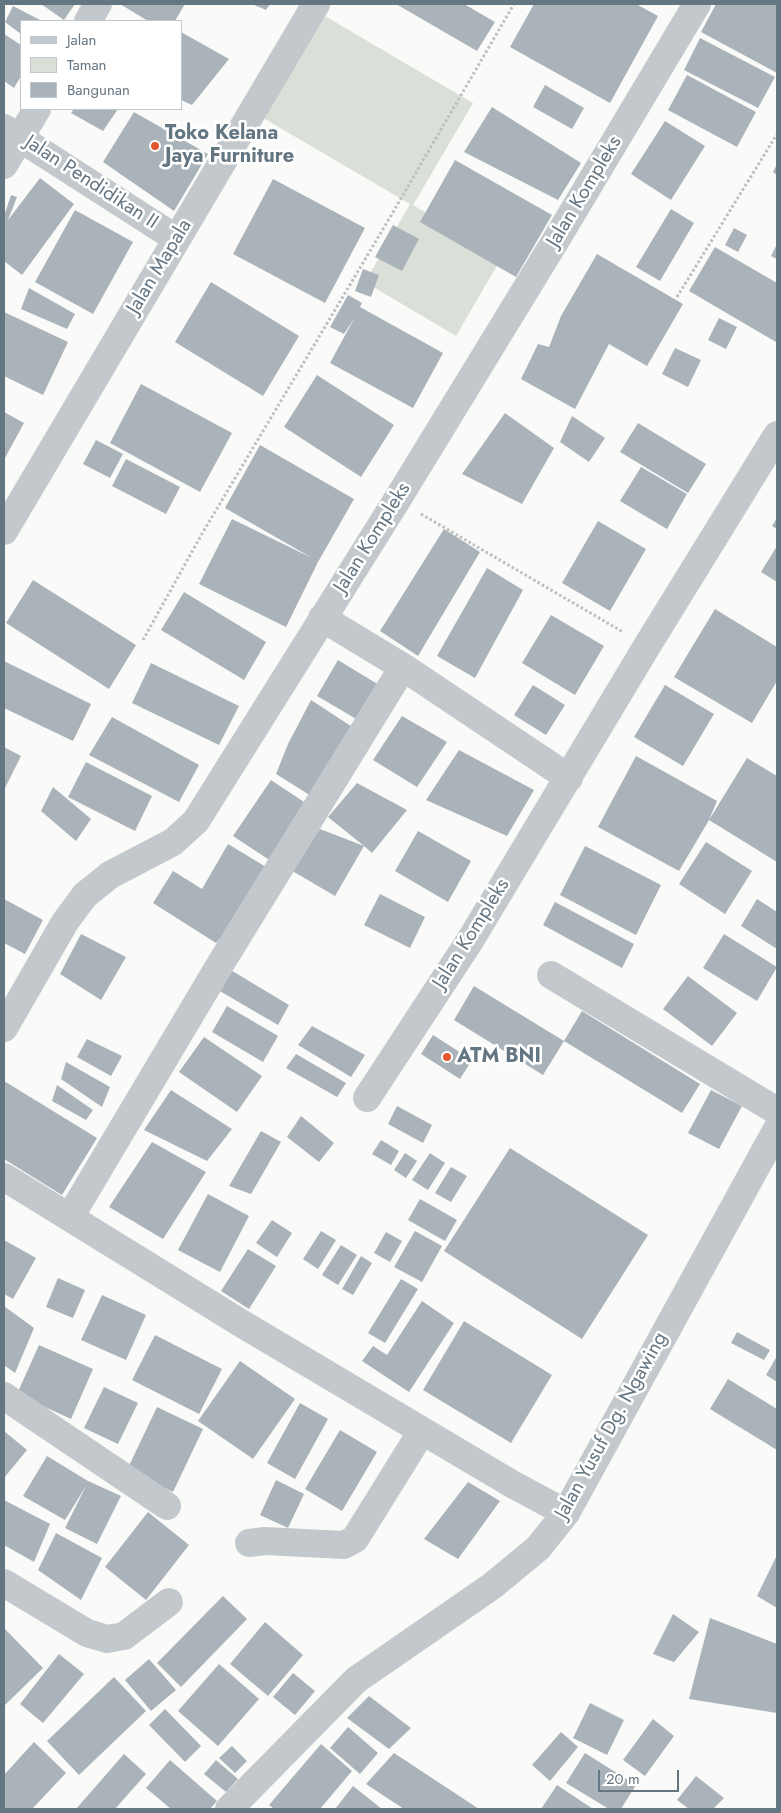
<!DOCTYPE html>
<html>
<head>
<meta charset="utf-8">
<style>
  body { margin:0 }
  #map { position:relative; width:781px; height:1813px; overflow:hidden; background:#fafaf8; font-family:Jost,sans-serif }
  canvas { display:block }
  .frame { position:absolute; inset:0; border:5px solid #657683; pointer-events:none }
  .legend { position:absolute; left:20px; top:20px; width:162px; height:90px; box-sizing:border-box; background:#fff; border:1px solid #c1c8cd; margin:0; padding:6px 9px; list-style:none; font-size:15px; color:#657683 }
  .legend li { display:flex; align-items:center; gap:10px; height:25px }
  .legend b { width:25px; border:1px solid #c1c8cd }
  .scale { position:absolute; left:598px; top:1770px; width:81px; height:22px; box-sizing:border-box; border:2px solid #657683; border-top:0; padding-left:6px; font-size:15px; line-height:18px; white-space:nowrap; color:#657683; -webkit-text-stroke:4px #fff; paint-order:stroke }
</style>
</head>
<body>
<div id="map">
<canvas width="781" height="1813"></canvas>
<div class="frame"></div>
<ul class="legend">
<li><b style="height:6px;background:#c3c8cc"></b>Jalan</li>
<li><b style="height:14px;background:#dadfd7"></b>Taman</li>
<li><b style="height:14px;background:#aab3b9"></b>Bangunan</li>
</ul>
<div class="scale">20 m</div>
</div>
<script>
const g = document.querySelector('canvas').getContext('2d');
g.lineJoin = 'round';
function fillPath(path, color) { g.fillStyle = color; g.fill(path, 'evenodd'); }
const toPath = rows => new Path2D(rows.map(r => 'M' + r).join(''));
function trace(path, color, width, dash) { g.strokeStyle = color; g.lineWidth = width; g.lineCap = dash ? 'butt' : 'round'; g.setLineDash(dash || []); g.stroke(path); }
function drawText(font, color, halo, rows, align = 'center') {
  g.font = font + ' Jost,sans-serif'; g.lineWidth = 5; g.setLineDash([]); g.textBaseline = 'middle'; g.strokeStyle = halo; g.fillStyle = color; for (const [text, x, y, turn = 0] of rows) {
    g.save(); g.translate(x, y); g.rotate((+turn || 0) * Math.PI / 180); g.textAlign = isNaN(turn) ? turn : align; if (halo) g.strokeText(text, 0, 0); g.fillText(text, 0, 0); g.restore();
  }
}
fillPath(toPath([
  [318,12,473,103,413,205,502,257,456,336,365,282,410,204,258,115]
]), '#dadfd7');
fillPath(toPath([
  [41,4,75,4,64,20],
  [120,4,185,4,175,21,148,21],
  [252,4,270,4,266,10],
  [396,4,464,4,495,22,477,51],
  [534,4,636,4,658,16,610,103,510,47],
  [716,4,777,4,777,73,701,32],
  [13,6,42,21,21,21,21,34,5,22],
  [181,32,229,59,192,105,181,100],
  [4,34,21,45,21,76,14,88,4,81],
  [700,38,775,77,758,108,684,70],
  [687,75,756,112,737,147,668,110],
  [545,85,584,108,572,129,533,107],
  [492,107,581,163,558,200,464,152],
  [74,109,118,109,103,131,71,113],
  [134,112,208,154,174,211,103,162],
  [665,121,705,146,671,200,631,174],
  [455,160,552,215,516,277,420,222],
  [777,164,777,175,773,172],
  [40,178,74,204,22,275,4,261,4,216,11,195,17,197,8,220],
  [273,179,365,228,325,303,233,254],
  [671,209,694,223,660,281,636,267],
  [75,210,133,242,93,314,35,282],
  [393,225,419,239,402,271,375,257],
  [734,228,747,235,738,252,725,245],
  [777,244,777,259,771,256],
  [715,247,777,283,776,342,689,291],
  [597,254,683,304,647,366,609,344,575,409,521,379,538,344,549,347,561,316],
  [363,269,379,275,371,297,355,291],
  [211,282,299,336,263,396,175,342],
  [29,288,75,314,67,329,21,309],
  [348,295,362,303,360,307,443,353,413,408,330,363,355,317,344,334,330,327],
  [4,312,68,342,43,395,4,376],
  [719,318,737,327,726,349,708,340],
  [675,348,701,360,688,387,662,374],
  [317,375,394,425,361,477,284,427],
  [141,384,232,433,200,492,110,443],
  [4,412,24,423,5,458,4,457],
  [505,413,554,448,522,504,462,474],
  [572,416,605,438,589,462,560,442],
  [638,423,706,464,688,493,620,452],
  [96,440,123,454,110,478,83,464],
  [260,445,354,499,318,562,286,627,199,584,232,519,312,558,225,508],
  [126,459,180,487,166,514,112,486],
  [641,467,687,494,667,529,620,501],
  [777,518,777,529,772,526],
  [598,521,646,549,610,611,562,583],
  [444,529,480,552,418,656,380,631],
  [777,546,777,582,761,572],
  [487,568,523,590,475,678,437,656],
  [33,580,136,645,109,689,6,623],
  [184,592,266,642,244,680,161,630],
  [715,609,777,647,777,681,752,723,674,677],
  [551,615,604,646,575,695,522,663],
  [338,660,379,685,358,720,317,696],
  [4,661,91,704,73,741,4,708],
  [151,663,239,706,219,745,132,703],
  [533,685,565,705,546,735,514,715],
  [665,685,714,714,683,766,634,737],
  [311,700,357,730,316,799,276,774,288,744],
  [402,716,447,742,417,787,373,760],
  [112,717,199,765,179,802,89,755],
  [4,747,21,756,4,790],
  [459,750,534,790,507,836,426,800],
  [636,756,717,801,709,820,679,871,598,827],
  [747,758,777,776,777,862,709,820],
  [86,762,152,796,135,831,68,797],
  [271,780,310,806,277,865,233,836],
  [357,783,407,810,372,853,364,846,335,896,289,869,320,829,364,846,328,817],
  [53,787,91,819,76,841,41,811],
  [418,831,471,861,448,902,395,871],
  [706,842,752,871,725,914,679,884],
  [228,844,271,870,242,916,216,943,153,903,173,871,202,889],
  [585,846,661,885,636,935,560,895],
  [380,894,425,917,410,948,364,925],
  [4,899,43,920,25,954,4,943],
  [757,899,777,912,777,949,741,926],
  [555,902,634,944,622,968,543,925],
  [81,934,126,957,101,1000,60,974],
  [724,934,777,967,757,1001,703,968],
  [229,969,289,1005,278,1025,218,990],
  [688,976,737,1013,712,1046,663,1009],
  [474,986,564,1041,582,1011,700,1084,682,1113,564,1041,543,1075,454,1020],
  [227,1006,278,1036,263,1062,212,1032],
  [312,1026,365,1055,351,1077,298,1045],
  [433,1035,472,1060,460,1079,421,1054],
  [204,1037,262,1076,237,1112,179,1072],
  [87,1039,122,1056,111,1076,77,1057],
  [296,1054,346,1083,337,1097,286,1068],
  [66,1062,110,1087,102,1107,61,1079],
  [4,1081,97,1138,62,1195,4,1159],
  [57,1085,93,1110,86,1120,52,1101],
  [171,1090,232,1129,207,1161,144,1130],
  [711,1090,742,1106,719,1149,688,1133],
  [397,1106,432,1125,423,1143,388,1124],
  [301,1116,334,1143,319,1162,287,1137],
  [261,1131,281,1142,251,1194,229,1186],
  [381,1140,399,1151,391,1165,372,1154],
  [152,1142,206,1172,163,1239,109,1207],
  [510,1148,648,1235,582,1339,444,1251],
  [405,1153,417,1161,406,1178,394,1170],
  [430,1153,445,1163,428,1190,412,1180],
  [451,1167,467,1176,451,1202,435,1193],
  [208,1194,249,1216,220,1272,178,1250],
  [420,1199,457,1220,445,1241,408,1220],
  [272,1220,292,1233,277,1257,256,1243],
  [321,1231,336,1240,318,1269,303,1259],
  [415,1231,442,1246,422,1282,394,1267],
  [386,1232,402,1241,390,1262,374,1253],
  [4,1240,36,1258,13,1299,4,1294],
  [341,1245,357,1255,338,1285,322,1275],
  [248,1249,276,1266,249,1309,221,1291],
  [361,1256,372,1263,353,1295,342,1289],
  [58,1278,85,1290,73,1318,46,1307],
  [401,1279,418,1289,385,1343,368,1333],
  [102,1295,146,1315,126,1360,81,1340],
  [422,1301,454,1323,409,1392,362,1361,373,1346,387,1355],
  [4,1306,34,1328,15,1373,4,1365],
  [464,1321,552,1375,511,1443,423,1390],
  [737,1332,770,1350,764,1360,731,1343],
  [155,1335,222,1369,199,1414,132,1380],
  [39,1345,93,1369,71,1419,17,1394],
  [777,1356,777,1382,766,1375],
  [240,1361,295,1399,253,1459,198,1421],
  [728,1379,777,1409,777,1450,710,1409],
  [104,1387,138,1403,118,1444,84,1428],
  [300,1403,328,1419,295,1479,267,1463],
  [157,1407,203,1429,173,1492,127,1470],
  [340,1430,377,1452,342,1511,305,1489],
  [4,1431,27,1450,4,1478],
  [47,1456,88,1481,121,1496,97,1544,65,1528,86,1486,65,1520,23,1496],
  [276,1480,304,1494,288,1528,260,1515],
  [468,1482,500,1501,458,1559,424,1539],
  [4,1500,50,1524,34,1562,4,1545],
  [148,1512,189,1545,146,1600,105,1567],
  [56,1533,102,1558,81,1600,38,1570],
  [777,1555,777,1608,757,1596],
  [223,1596,247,1619,181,1687,157,1663],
  [673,1614,699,1632,674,1662,653,1654],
  [710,1618,777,1644,777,1713,689,1699],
  [265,1622,303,1655,268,1696,230,1664],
  [4,1628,43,1668,4,1706],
  [59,1654,84,1674,43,1723,20,1704],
  [149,1659,176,1690,151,1711,125,1680],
  [219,1664,259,1699,218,1746,178,1711],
  [293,1673,315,1691,295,1715,273,1697],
  [114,1677,146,1711,79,1775,47,1741],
  [369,1696,411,1728,389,1749,347,1718],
  [590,1703,624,1720,607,1755,573,1738],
  [165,1709,201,1746,185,1762,149,1725],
  [653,1719,674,1736,645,1776,623,1760],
  [348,1727,378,1753,360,1774,330,1748],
  [561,1732,578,1747,550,1781,532,1765],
  [34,1742,66,1773,32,1809,4,1809,4,1775],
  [321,1744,352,1771,320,1809,274,1809,269,1805],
  [232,1746,247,1761,235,1773,219,1758],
  [394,1753,479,1809,404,1809,366,1784],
  [585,1753,636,1785,621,1809,609,1809,566,1783],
  [124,1754,146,1774,115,1809,76,1809],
  [170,1760,217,1801,210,1809,171,1809,146,1788],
  [216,1760,238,1779,226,1792,204,1774],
  [696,1776,724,1798,713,1809,689,1809,677,1800],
  [557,1785,593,1809,541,1809],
  [353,1786,382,1809,335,1809]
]), '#aab3b9');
trace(toPath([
  [677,297,777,134],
  [421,514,623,632],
  [143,640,203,532,389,219,514,4]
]), '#bbbfc2', 3, [2.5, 2.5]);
trace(toPath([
  [88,21,98,4],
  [4,128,177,239],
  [4,165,37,109],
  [4,531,316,4],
  [322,618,403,667,569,778],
  [551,975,777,1111],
  [4,1028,65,922,85,895,110,875,173,842,196,821,397,500,559,235,697,4],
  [367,1098,471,939,647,646,777,435],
  [4,1177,244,1325,512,1484,566,1513],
  [70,1217,221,963,403,667],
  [4,1396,167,1506],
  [249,1543,265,1541,344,1545,355,1539,422,1431],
  [4,1583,87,1633,107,1639,124,1636,169,1602],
  [229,1809,356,1680,492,1586,538,1548,566,1513,777,1129]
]), '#c3c8cc', 28);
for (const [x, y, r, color] of [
  [155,146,5,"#e4572e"],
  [447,1057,5,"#e4572e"]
]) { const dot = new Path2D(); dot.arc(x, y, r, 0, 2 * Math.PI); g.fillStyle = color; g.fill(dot); trace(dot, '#fff', 2); }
drawText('bold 20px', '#657683', '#fff', [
  ["Toko Kelana",165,134],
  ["Jaya Furniture",165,157],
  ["ATM BNI",457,1057]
], 'left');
drawText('20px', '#657683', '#fff', [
  ["Jalan Pendidikan II",91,183,33],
  ["Jalan Kompleks",585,192,-59],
  ["Jalan Mapala",160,267,-59],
  ["Jalan Kompleks",373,538,-58],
  ["Jalan Kompleks",472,934,-58],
  ["Jalan Yusuf Dg. Ngawing",612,1426,-61]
]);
</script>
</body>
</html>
